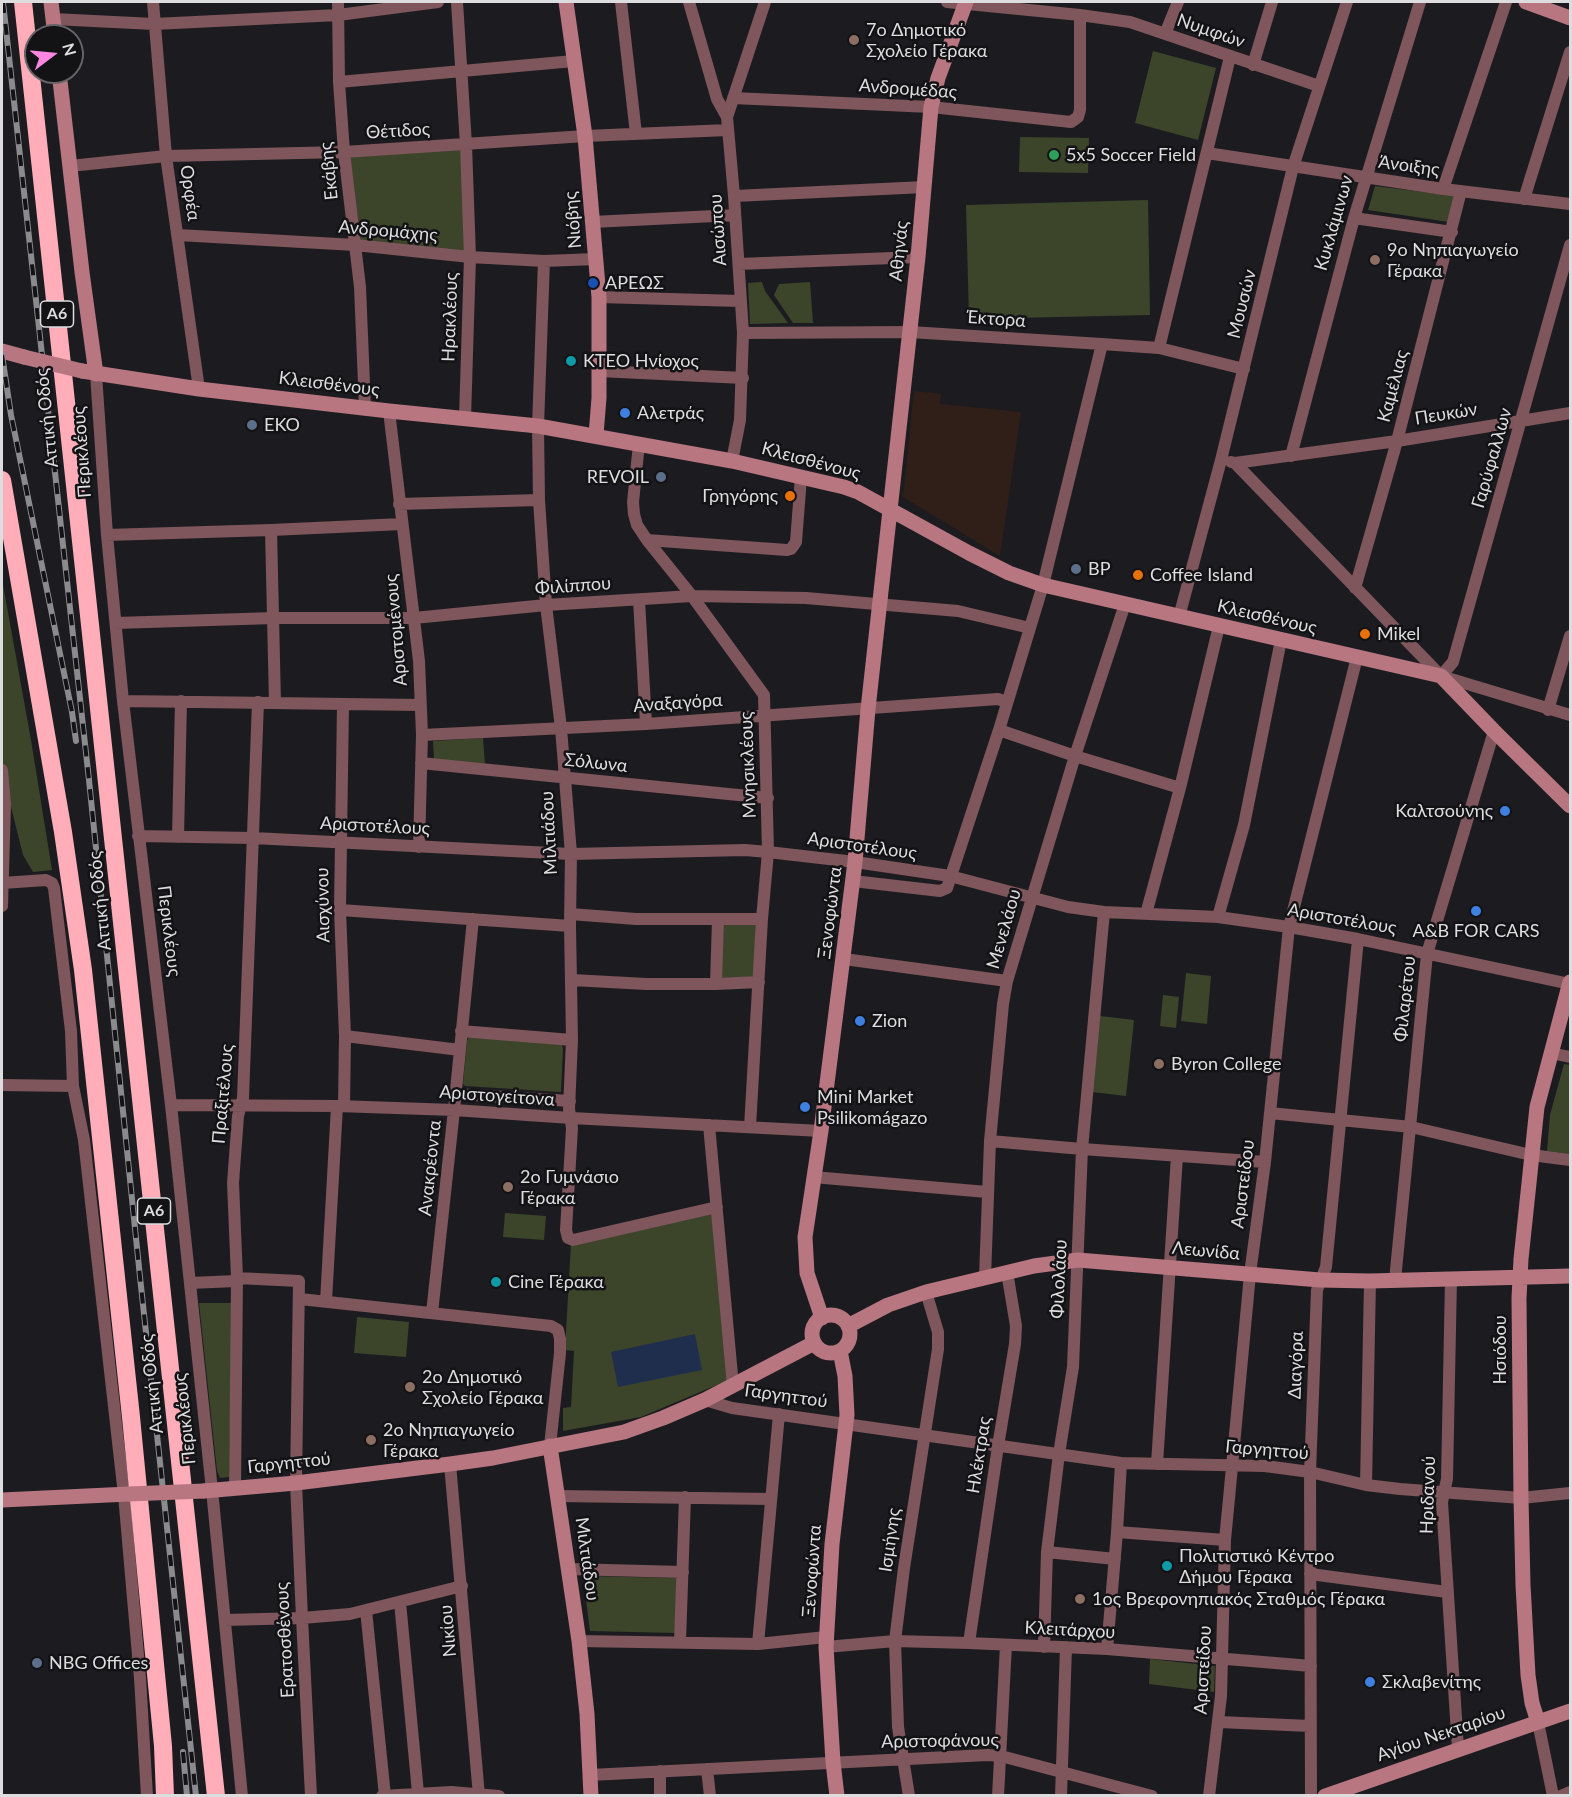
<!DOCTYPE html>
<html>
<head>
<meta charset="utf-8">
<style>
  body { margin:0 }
  #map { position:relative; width:1572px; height:1797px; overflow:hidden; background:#1c1c20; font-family:Lato,sans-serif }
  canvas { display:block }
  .frame { position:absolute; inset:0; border:3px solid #dddcdf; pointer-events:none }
  .north { position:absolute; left:24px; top:24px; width:60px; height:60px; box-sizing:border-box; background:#131316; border:2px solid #646366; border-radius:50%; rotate:74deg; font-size:16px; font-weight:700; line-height:24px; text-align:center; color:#dddcdf }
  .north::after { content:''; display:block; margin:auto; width:21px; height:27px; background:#fe86e1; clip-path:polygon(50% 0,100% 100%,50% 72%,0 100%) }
</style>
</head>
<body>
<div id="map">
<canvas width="1572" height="1797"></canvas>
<div class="frame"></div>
<div class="north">N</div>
</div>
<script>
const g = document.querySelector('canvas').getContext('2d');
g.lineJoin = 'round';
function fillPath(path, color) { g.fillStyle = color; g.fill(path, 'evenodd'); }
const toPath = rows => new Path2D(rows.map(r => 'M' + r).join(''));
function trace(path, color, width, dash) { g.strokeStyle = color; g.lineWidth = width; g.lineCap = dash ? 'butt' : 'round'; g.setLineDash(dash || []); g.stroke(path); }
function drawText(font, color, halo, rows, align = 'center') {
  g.font = font + ' Lato,sans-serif'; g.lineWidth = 5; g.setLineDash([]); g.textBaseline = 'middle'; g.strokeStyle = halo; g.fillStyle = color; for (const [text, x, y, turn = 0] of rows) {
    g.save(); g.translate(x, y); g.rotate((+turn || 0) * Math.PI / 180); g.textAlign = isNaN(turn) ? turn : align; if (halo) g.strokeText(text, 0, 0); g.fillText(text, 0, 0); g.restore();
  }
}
fillPath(toPath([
  [914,391,941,394,940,404,1021,412,1000,556,903,497]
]), '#301e19');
fillPath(toPath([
  [1153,51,1216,68,1198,140,1135,123],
  [1020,137,1089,138,1088,173,1019,172],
  [466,145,470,257,355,245,344,152],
  [1375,186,1455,196,1449,222,1368,210],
  [1148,200,1150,315,969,319,966,205],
  [762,282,765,291,788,323,750,324,748,283],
  [810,282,813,323,793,323,774,295,779,284],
  [2,579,31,740,52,870,33,872,23,855,6,787,2,756],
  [483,738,485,765,434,759,433,741],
  [723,924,757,925,754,977,721,978],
  [1186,973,1211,976,1207,1024,1181,1021],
  [1163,995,1179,997,1176,1028,1160,1026],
  [1100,1016,1134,1020,1126,1096,1092,1092],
  [473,1037,562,1045,563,1048,561,1092,465,1086,463,1084,467,1041,468,1038],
  [1564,1064,1570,1065,1570,1154,1547,1151,1550,1115],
  [714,1210,731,1379,641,1417,563,1431,563,1408,571,1407,574,1351,565,1350,571,1243],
  [505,1213,546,1216,544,1240,503,1237],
  [199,1303,232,1303,229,1477,220,1478,217,1471],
  [357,1317,409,1322,406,1357,354,1353],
  [583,1576,677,1578,676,1633,590,1631],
  [1150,1659,1215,1666,1214,1692,1149,1684]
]), '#3c442a');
fillPath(toPath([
  [695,1334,702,1370,618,1387,611,1352]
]), '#202e4e');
trace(toPath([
  [153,2,166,156,199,389],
  [338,2,339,82,344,152,360,287,365,408],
  [457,2,466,145,470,257,465,418],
  [621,2,636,134],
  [689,2,717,99,727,117],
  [947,2,1080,15,1130,22,1319,86],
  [53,19,154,24,338,15,438,2],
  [1165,34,1178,2],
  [1253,65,1272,2],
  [339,82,574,61],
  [733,98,931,107,1071,122,1078,117,1080,110,1080,15],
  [1207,153,1443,189,1570,204],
  [70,166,166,156,344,152,585,136,728,130],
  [1443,189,1506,2],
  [734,196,925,187],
  [1524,199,1570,52],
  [1354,218,1452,232],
  [592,222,735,215],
  [178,235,355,245,470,257,544,261,596,259],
  [544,261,538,426,539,500,546,605,561,728,571,854,570,926,572,1040,569,1109,572,1128,566,1230,568,1238,573,1240,717,1207],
  [739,264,918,257],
  [599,297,740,301],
  [743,333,910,332,1102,344,1159,348,1244,369],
  [1159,348,1230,57],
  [599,371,743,378],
  [96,374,107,535,123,701,171,1105,212,1490,242,1796],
  [389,411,419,661,422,735,419,847],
  [639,444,633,502,634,514,637,525,647,540,692,596,764,695,768,852,762,919,750,1127],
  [1291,456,1354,218,1420,2],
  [732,461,740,420,743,333,734,196,727,117,765,2],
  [1231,462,1235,463,1397,441,1570,413],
  [1235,463,1441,676,1570,715],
  [399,504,539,500],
  [271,530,275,703],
  [107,535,271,530,402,524],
  [647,540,787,550,791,549,796,542,801,477],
  [1355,588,1397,441,1461,191],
  [639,600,646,724],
  [1179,617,1221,460,1293,167,1347,2],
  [116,623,274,618,414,618,546,605,692,596,806,598,958,611,1030,628],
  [1441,676,1453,662,1570,245],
  [123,701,420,705],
  [343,704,340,910,345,1036,344,1106],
  [1548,710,1570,636],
  [999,730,1075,756,1180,788],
  [422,735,646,724,998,699,1007,702],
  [421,763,768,798],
  [2,770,5,804,2,906],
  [138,836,253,838,571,854,745,850,768,852,855,862,950,876,1068,907,1104,912,1218,917,1289,927,1358,939,1570,984],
  [178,837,181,701],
  [853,881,940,891,947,888,999,730,1043,585,1102,344],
  [2,883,46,880,52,883,54,888,71,1031,73,1086,84,1140,124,1495,140,1678,147,1796],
  [340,910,570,926],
  [570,914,636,919,762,919],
  [1146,914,1180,788,1219,626],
  [1218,917,1244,825,1281,640],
  [844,959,1007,981],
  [572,980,646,984,716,984,759,982],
  [716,984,718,919],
  [461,1031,572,1040],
  [345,1036,460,1050],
  [1551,1053,1570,1057],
  [2,1085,73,1086],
  [456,1094,570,1101],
  [171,1105,337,1106,454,1110,571,1118,821,1131],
  [1270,1113,1411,1127,1531,1155,1570,1160],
  [709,1125,733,1386],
  [990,1141,1082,1149,1265,1162],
  [813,1177,987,1192],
  [985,1277,990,1141,1003,1004,1007,981,1075,756,1125,604],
  [237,1278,299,1281,296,1483,302,1618,311,1796],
  [1451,1279,1447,1479,1442,1502,1458,1749],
  [1395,1280,1427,954,1494,731],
  [190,1283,236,1281],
  [300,1299,551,1326,558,1330,560,1339,560,1353,550,1446],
  [326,1301,337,1106],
  [432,1313,454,1110,473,919],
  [705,1400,732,1408,1121,1463,1265,1466,1310,1472,1366,1485,1400,1489,1521,1498,1570,1493],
  [450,1464,479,1796],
  [1157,1464,1177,1156],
  [1366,1485,1370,1281],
  [235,1488,237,1278,233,1183,238,1116,243,1098,258,702],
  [558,1496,771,1499],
  [1117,1532,1225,1540],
  [1047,1552,1115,1559],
  [568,1569,683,1572],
  [1310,1574,1447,1592],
  [400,1602,418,1793],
  [366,1610,385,1796],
  [225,1620,302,1618,350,1614,462,1586],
  [579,1641,758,1644,826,1637],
  [680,1642,685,1497],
  [969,1643,998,1446,1015,1344,1016,1326,1007,1272],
  [758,1644,779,1414],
  [826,1647,895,1641,969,1643,1107,1649,1311,1666],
  [1044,1647,1047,1552,1059,1454,1073,1367,1082,1149,1104,912],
  [1107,1649,1117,1532,1121,1463],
  [1219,1722,1310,1726],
  [1538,1722,1553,1796],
  [707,1769,710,1796],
  [660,1771,660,1796],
  [590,1775,988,1755,1001,1756,1152,1796],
  [382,1796,451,1792,499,1796],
  [909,1796,898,1727,895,1641,904,1568,938,1349,938,1332,926,1292],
  [998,1796,1006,1645],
  [1061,1796,1066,1647],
  [1209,1796,1221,1696,1225,1540,1230,1488,1250,1274,1265,1162,1289,927,1357,657],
  [1311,1796,1310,1472,1317,1290,1326,1267,1358,939],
  [1561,1796,1570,1792]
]), '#7e565c', 12);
trace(toPath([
  [51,2,55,36],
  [566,2,585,136,599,297,599,398,596,435],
  [1526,2,1570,18],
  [59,72,82,272,96,374],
  [2,351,24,357],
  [82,371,199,389,389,411,538,426,732,461,844,487,858,492,969,553,1009,573,1043,585,1441,676,1494,731,1570,806],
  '812 1334a19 19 0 1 1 38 0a19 19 0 1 1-38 0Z',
  [822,1318,807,1273,805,1237,821,1131,855,862,868,709,918,257,931,107,938,78,966,2],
  [848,1326,888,1305,926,1292,1034,1266,1078,1260,1320,1280,1370,1281,1570,1276],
  [550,1446,579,1641,587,1714,591,1796],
  [204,1491,296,1483,450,1464,493,1458,624,1432,663,1418,705,1400,814,1343],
  [2,1500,129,1494],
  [1538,1722,1532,1703,1528,1675,1523,1585,1521,1498,1519,1298,1521,1259,1537,1107,1570,982],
  [837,1796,833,1762,826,1647,832,1544,847,1415,845,1376,840,1351],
  [1325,1796,1570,1711]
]), '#b77680', 15);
trace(toPath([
  [23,2,216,1796],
  [2,480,63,832,83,970,131,1417,163,1746,165,1796]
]), '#ffadb9', 18);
const rail = toPath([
  [3,2,89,780,140,1277,196,1796],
  [2,355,11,415,72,712,76,741],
  [183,1752,187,1796]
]);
trace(rail, '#8b8b8e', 6);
trace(rail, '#131316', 4, [11]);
trace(toPath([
  [24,357,82,371],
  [129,1494,204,1491]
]), '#b77680', 15);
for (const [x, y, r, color] of [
  [854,40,6,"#8d6e63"],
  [1054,155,6,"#2e9e5b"],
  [1375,260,6,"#8d6e63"],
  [593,283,6,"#1a4fb4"],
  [571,361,6,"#0f9aa8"],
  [625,413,6,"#3f7fe0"],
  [252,425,6,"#5c6f8a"],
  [661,477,6,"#5c6f8a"],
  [790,496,6,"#e8710a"],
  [1076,569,6,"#5c6f8a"],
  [1138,575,6,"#e8710a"],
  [1365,634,6,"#e8710a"],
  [1505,811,6,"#3f7fe0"],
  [1476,911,6,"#3f7fe0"],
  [860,1021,6,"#3f7fe0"],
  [1159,1064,6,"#8d6e63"],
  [805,1107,6,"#3f7fe0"],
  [508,1187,6,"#8d6e63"],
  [496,1282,6,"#0f9aa8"],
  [410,1387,6,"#8d6e63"],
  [371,1440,6,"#8d6e63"],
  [1167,1566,6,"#0f9aa8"],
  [1080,1599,6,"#8d6e63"],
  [37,1663,6,"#5c6f8a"],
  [1370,1682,6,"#3f7fe0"]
]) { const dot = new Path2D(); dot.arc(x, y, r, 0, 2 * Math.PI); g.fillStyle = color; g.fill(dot); trace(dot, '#131316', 2); }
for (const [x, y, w] of [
  [57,314,33],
  [154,1211,33]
]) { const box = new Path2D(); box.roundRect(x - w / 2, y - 13, w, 26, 4.5); g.fillStyle = '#131316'; g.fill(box); trace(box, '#dddcdf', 1.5); }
drawText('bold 16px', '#dddcdf', null, [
  ["Α6",57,314],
  ["Α6",154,1211]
]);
drawText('18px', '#dddcdf', '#131316', [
  ["7o Δημοτικό",866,30],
  ["Σχολείο Γέρακα",866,51],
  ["5x5 Soccer Field",1066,155],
  ["9ο Νηπιαγωγείο",1387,250],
  ["Γέρακα",1387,271],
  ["ΑΡΕΩΣ",605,283],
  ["ΚΤΕΟ Hνίοχος",583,361],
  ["Αλετράς",637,413],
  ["ΕΚΟ",264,425],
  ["REVOIL",649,477,"right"],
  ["Γρηγόρης",778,496,"right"],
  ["BP",1088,569],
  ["Coffee Island",1150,575],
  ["Mikel",1377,634],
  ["Καλτσούνης",1493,811,"right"],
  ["A&B FOR CARS",1476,931,"center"],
  ["Zion",872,1021],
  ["Byron College",1171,1064],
  ["Mini Market",817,1097],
  ["Psilikomágazo",817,1118],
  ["2ο Γυμνάσιο",520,1177],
  ["Γέρακα",520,1198],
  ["Cine Γέρακα",508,1282],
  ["2ο Δημοτικό",422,1377],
  ["Σχολείο Γέρακα",422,1398],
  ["2ο Νηπιαγωγείο",383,1430],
  ["Γέρακα",383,1451],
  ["Πολιτιστικό Κέντρο",1179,1556],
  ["Δήμου Γέρακα",1179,1577],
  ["1ος Βρεφονηπιακός Σταθμός Γέρακα",1092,1599],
  ["NBG Offices",49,1663],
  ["Σκλαβενίτης",1382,1682]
], 'left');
drawText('18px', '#dddcdf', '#131316', [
  ["Νυμφών",1211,31,19],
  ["Ανδρομέδας",908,89,4],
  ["Θέτιδος",398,131,-3],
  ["Άνοιξης",1409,166,8],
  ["Εκάβης",329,171,-96],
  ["Ορφέα",190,193,82],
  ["Νιόβης",573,220,-95],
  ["Κυκλάμινων",1334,223,-74],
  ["Αισώπου",718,230,-94],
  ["Ανδρομάχης",388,231,5],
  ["Αθηνάς",899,251,-84],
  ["Μουσών",1242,304,-76],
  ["Ηρακλέους",450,317,-88],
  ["Έκτορα",996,319,4],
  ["Κλεισθένους",329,384,7],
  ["Καμέλιας",1393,386,-75],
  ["Πευκών",1446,414,-9],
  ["Αττική Οδός",47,418,-96],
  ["Περικλέους",82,452,-94],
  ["Γαρύφαλλων",1492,458,-74],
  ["Κλεισθένους",811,461,15],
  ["Φιλίππου",573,586,-4],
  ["Κλεισθένους",1267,617,13],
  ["Αριστομένους",396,630,-95],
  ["Αναξαγόρα",678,703,-4],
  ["Σόλωνα",596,763,6],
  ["Μνησικλέους",748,765,-92],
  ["Αριστοτέλους",375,826,3],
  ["Μιλτιάδου",549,833,-93],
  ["Αριστοτέλους",862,846,8],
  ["Αττική Οδός",100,901,-96],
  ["Αισχύνου",323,905,-91],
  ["Ξενοφώντα",830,913,-83],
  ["Αριστοτέλους",1342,919,10],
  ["Μενελάου",1004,929,-74],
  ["Περικλέους",169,931,83],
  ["Φιλαρέτου",1405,999,-84],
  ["Πραξιτέλους",223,1094,-85],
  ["Αριστογείτονα",497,1096,4],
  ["Ανακρέοντα",430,1168,-84],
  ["Αριστείδου",1243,1184,-83],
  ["Λεωνίδα",1206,1251,5],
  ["Φιλολάου",1059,1279,-87],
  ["Ησιόδου",1500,1350,-90],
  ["Διαγόρα",1296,1365,-88],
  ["Αττική Οδός",152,1384,-96],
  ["Γαργηττού",786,1396,8],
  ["Περικλέους",185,1419,-96],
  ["Γαργηττού",1267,1450,5],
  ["Ηλέκτρας",979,1455,-81],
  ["Γαργηττού",289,1463,-6],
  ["Ηριδανού",1428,1495,-88],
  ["Ισμήνης",890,1540,-82],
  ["Μιλτιάδου",587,1559,82],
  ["Ξενοφώντα",812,1571,-86],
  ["Κλειτάρχου",1070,1630,3],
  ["Νικίου",448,1631,-95],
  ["Ερατοσθένους",285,1640,-93],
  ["Αριστείδου",1203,1670,-87],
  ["Αγίου Νεκταρίου",1441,1734,-19],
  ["Αριστοφάνους",940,1741,-1]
]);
</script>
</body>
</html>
